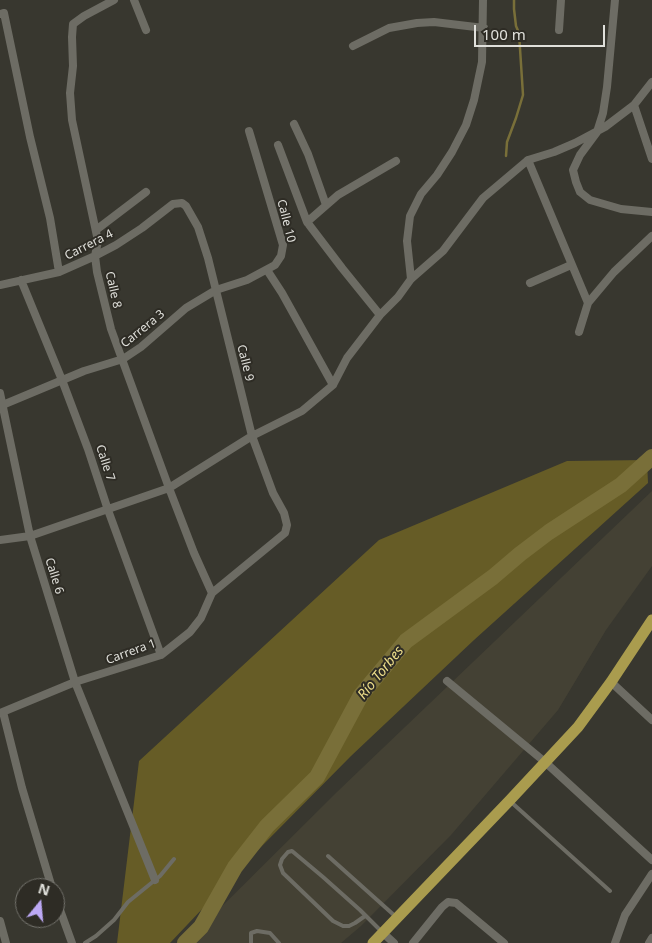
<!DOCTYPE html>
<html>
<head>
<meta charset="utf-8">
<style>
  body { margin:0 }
  #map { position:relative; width:652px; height:943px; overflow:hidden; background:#38372f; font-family:"Noto Sans",sans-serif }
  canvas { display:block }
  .north { position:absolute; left:15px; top:878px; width:50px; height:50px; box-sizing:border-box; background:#2e2c25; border:1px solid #75746e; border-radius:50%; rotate:17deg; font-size:14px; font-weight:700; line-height:20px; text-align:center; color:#e0e0db }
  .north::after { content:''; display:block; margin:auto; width:18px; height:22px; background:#bda9f5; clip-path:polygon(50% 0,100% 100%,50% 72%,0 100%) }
  .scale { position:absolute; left:474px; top:25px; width:131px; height:22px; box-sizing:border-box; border:2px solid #e0e0db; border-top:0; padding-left:6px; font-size:15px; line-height:18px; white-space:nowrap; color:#e0e0db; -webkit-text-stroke:4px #2e2c25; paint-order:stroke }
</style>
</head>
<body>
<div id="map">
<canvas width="652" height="943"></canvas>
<div class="north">N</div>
<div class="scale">100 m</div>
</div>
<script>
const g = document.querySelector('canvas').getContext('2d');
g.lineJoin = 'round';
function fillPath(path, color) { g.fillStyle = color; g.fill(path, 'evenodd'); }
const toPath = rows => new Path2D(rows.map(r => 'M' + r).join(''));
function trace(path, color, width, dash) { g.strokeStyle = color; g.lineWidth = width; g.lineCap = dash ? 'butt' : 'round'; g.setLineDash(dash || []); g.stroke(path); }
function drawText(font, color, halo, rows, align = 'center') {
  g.font = font + ' "Noto Sans",sans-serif'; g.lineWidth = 4; g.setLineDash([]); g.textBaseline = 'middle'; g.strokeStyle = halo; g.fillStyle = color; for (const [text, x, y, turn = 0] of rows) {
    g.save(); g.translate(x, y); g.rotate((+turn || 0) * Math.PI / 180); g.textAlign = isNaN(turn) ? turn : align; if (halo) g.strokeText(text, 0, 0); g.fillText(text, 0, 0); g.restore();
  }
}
fillPath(toPath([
  [652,491,652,566,606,630,558,710,451,835,361,926,341,943,185,943,338,791]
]), '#444134');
fillPath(toPath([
  [647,460,648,483,474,640,351,756,257,851,170,943,117,943,139,761,379,540,567,461]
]), '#665c26');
trace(toPath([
  [506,156,507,142,516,118,523,95,519,33,516,26,514,9,514,0]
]), '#796f39', 2.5);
trace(toPath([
  [185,943,201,927,235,867,267,826,317,777,361,695,406,641,493,577,520,554,549,532,621,485,652,457]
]), '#796f39', 16);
trace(toPath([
  [511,802,610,891],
  [328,856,395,916],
  [365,916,355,923,349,926,343,926,333,921,283,873,280,865,282,859,288,852,292,851,323,877,360,910,381,931],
  [85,943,96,936,114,920,128,902,160,876,174,859],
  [251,943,251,933,257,931,270,933,279,943]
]), '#6d6c64', 4);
trace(toPath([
  [114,0,84,16,73,24,72,37,73,66,70,93,72,120,98,241,95,256,97,272,111,329,169,488,194,553,212,593],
  [134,0,146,30],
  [615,0,607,87,603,113,597,132,580,155,573,170,576,182,580,192,590,200,621,209,652,212],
  [0,14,4,13,30,137,50,218,59,272],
  [559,30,561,0],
  [353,46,389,28,417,23,434,22,484,28],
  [634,105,652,159],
  [294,124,308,154,326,205],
  [278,145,307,222],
  [528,160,588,303],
  [96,230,146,192],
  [267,270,282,293,333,385],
  [411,279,407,241,410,216,421,194,437,175,452,152,466,125,474,100,482,62,483,0],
  [21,280,62,380,88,449,108,510,161,655],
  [530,283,571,265],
  [0,285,59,272,95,256,116,245,142,228,173,204,182,203,186,206,198,227,208,258,252,436,273,493,284,513,287,525,285,533,212,593,201,618,190,632,161,655,75,682,0,713],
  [380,315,342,268,307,222,338,195,396,161],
  [579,332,588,303,614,272,652,236],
  [0,393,30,536,75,682,155,880],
  [0,406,84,371,123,359,141,347,186,308,216,290,247,280,275,265,281,256,283,245,249,131],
  [0,540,30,536,169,488,252,436,302,411,333,385,347,358,380,315,398,297,411,279,443,251,483,198,528,160,554,152,575,143,605,127,634,105,652,82],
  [447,681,545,762,652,860],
  [611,682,652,720],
  [3,712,22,788,52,888],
  [55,896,72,943],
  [0,921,6,943],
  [383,933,394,943],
  [413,943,442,907,448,902,456,903,504,943],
  [615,943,625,915,652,874],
  [649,943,652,938]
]), '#6d6c64', 8);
trace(toPath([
  [373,943,510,800,578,727,611,682,652,620]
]), '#aa9c4e', 11);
drawText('12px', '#e0e0db', '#2e2c25', [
  ["Calle 10",286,221,76],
  ["Carrera 4",89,245,-27],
  ["Calle 8",113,290,77],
  ["Carrera 3",143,329,-39],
  ["Calle 9",245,363,76],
  ["Calle 7",105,463,72],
  ["Calle 6",54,576,73],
  ["Carrera 1",131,652,-20]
]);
drawText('italic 14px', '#ecdd8a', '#2e2c25', [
  ["Río Torbes",381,673,-51]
]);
</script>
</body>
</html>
